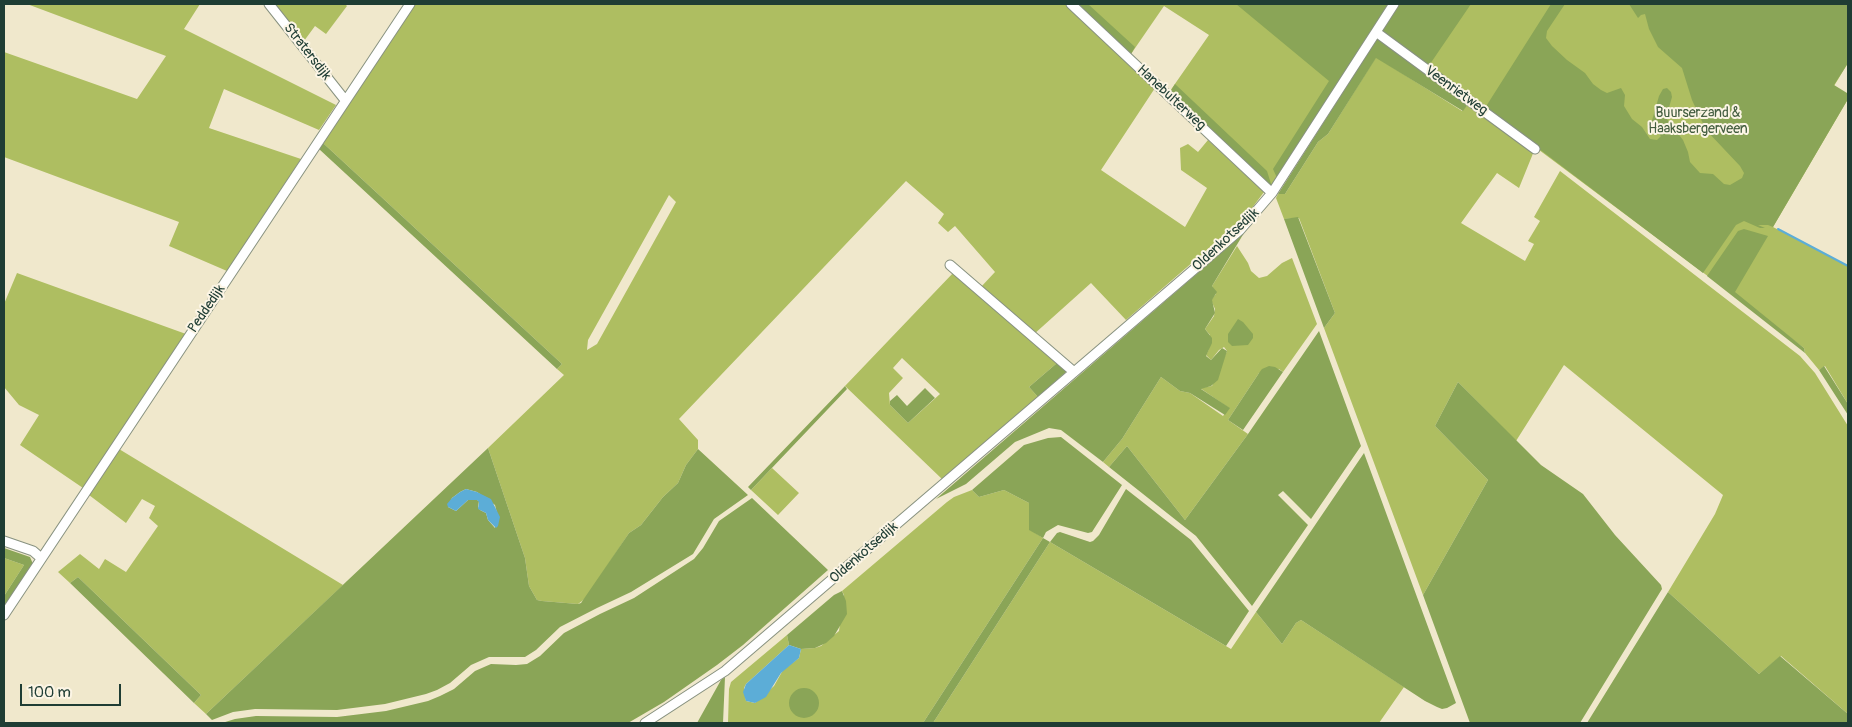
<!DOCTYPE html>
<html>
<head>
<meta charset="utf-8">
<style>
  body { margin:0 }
  #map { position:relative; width:1852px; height:727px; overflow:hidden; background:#f0e8cc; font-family:Pangolin,sans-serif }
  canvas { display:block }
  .frame { position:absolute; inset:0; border:5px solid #1f3d34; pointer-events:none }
  .scale { position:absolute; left:20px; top:684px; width:101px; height:22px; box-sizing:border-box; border:2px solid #1f3d34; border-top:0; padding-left:6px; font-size:15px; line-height:18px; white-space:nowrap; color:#1f3d34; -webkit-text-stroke:4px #fcf5e5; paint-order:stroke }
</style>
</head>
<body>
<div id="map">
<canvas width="1852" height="727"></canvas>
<div class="frame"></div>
<div class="scale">100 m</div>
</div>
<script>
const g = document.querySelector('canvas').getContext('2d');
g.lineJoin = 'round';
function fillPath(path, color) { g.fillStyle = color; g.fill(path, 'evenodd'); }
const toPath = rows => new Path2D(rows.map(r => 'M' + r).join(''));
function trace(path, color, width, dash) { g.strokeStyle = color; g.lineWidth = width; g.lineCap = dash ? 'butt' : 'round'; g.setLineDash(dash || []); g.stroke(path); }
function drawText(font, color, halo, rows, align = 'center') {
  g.font = font + ' Pangolin,sans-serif'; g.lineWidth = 4; g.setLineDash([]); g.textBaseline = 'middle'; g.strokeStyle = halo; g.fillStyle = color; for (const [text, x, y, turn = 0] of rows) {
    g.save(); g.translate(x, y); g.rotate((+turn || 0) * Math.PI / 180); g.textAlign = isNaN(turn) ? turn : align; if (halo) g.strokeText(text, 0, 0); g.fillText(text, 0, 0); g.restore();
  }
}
fillPath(toPath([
  [27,4,200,4,184,29,336,105,319,130,224,89,209,128,301,159,227,271,169,246,179,222,4,157,4,52,137,99,166,56],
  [275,4,345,4,347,6,326,34,315,26,304,41],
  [415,4,1065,4,1155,88,1101,170,1185,227,1207,188,1181,170,1180,148,1188,144,1198,152,1208,140,1264,192,1249,212,1231,229,1126,320,1091,283,1033,335,980,288,995,272,955,226,948,232,938,223,944,214,906,181,679,419,698,440,698,449,686,465,678,483,663,497,641,525,629,533,586,598,578,604,542,601,537,600,529,586,525,558,488,448,564,375,557,369,562,364,323,143],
  [669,195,676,202,597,344,587,350,588,340],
  [1077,4,1848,4,1848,63,1834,86,1848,99,1773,227,1848,266,1848,404,1825,366,1819,370,1805,353,1804,348,1428,67,1429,65,1371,28,1272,187,1170,91,1209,35,1164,6,1131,54],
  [1376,57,1462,111,1469,103,1534,151,1519,188,1497,173,1461,223,1525,261,1534,244,1528,241,1540,221,1534,217,1560,171,1800,356,1815,373,1848,426,1848,714,1781,656,1759,674,1668,592,1715,514,1723,495,1564,365,1516,441,1458,382,1435,426,1488,480,1423,595,1324,328,1335,313,1299,218,1284,219,1276,198,1278,194,1285,194,1318,142,1328,134],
  [1237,246,1248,263,1251,271,1259,278,1267,276,1282,263,1292,258,1317,324,1283,372,1279,369,1259,373,1228,420,1248,434,1185,520,1127,446,1109,467,1103,462,1122,439,1161,377,1180,391,1190,393,1223,416,1229,408,1200,388,1212,386,1227,351,1224,347,1219,350,1211,360,1206,355,1209,349,1210,335,1205,329,1214,316,1215,309,1211,300,1216,294,1212,286],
  [954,272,1057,363,1029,387,1038,397,942,479,845,386],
  [902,358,940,394,908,423,890,405,889,393,903,378,893,368],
  [17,273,186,334,83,488,20,445,39,415,19,405,4,387,4,304],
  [119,449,343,585,206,714,194,703,201,695,78,577,70,583,58,572,80,554,99,569,105,559,126,572,158,526,149,518,155,506,142,499,126,523,89,495],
  [772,468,799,493,778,515,751,490],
  [972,490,979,497,1004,490,1029,503,1029,529,1043,538,923,723,728,723,729,689,731,682,787,635,789,645,746,684,744,688,746,701,755,703,774,686,783,670,799,658,801,649,815,648,821,646,839,631,844,595,842,591,947,502,954,497],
  [1050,542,1231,649,1256,612,1282,644,1296,623,1301,620,1404,687,1379,723,933,723],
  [4,558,24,565,4,596]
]), '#aebe61');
fillPath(toPath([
  [1077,4,1088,4,1135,47,1131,54],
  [1236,4,1388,4,1277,178,1273,169,1329,81],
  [1399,4,1471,4,1428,67,1381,32],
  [1551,4,1565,4,1547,31,1546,38,1552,46,1567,60,1585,73,1593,84,1601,90,1607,93,1621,88,1625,95,1624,106,1632,119,1642,127,1650,139,1657,140,1661,136,1653,129,1651,124,1659,96,1663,89,1667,88,1671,92,1672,97,1666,118,1683,140,1688,152,1690,162,1700,173,1713,174,1724,184,1730,185,1742,178,1744,173,1740,166,1706,130,1692,100,1682,68,1658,47,1649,29,1645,14,1641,15,1638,18,1629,4,1848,4,1848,63,1834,85,1847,93,1848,99,1773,227,1768,225,1758,225,1765,228,1760,228,1744,221,1736,225,1703,273,1485,108],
  [1378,37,1469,103,1463,111,1376,58,1328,134,1318,142,1285,194,1278,194],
  [1175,84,1267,171,1272,187,1170,92],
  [323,143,562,364,557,369,319,149],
  [1298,217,1335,313,1324,328,1284,219],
  [1744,229,1768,236,1735,292,1804,348,1805,353,1707,276,1738,231],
  [1244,233,1212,286,1217,292,1212,300,1215,313,1205,329,1212,338,1212,343,1206,356,1211,360,1222,348,1227,351,1218,380,1211,386,1201,389,1230,408,1225,415,1190,393,1180,391,1161,377,1122,439,1103,462,1061,430,1049,428,1015,442,966,484,936,499],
  [1238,319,1243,322,1253,334,1253,338,1248,345,1232,346,1228,342,1228,334],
  [1319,331,1361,446,1311,519,1283,491,1278,495,1308,525,1252,606,1196,536,1109,467,1127,446,1185,520,1248,434],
  [1057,363,1067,371,1038,397,1029,387],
  [1269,366,1275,367,1283,372,1243,430,1228,420,1259,373,1262,369],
  [1824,366,1848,404,1848,415,1819,370],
  [1458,382,1541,465,1583,494,1615,535,1661,585,1662,589,1580,723,1470,723,1423,595,1488,480,1435,426],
  [845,386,847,389,751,490,748,487],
  [925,388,935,398,908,423,890,405,890,401,897,395,907,406],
  [1061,437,1122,485,1092,532,1088,533,1058,525,1046,532,1043,538,1050,542,1057,533,1060,532,1090,542,1093,541,1099,535,1126,489,1191,540,1249,611,1226,646,1050,542,933,723,923,723,1043,538,1029,530,1029,503,1004,490,979,497,972,490,1024,445,1048,438],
  [488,448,525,558,529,586,537,600,542,601,578,604,581,603,629,533,641,525,663,497,678,483,686,465,698,449,748,495,714,519,693,554,631,592,597,608,560,627,536,650,525,657,489,657,471,665,450,683,437,690,426,694,385,704,337,710,255,709,233,712,212,720,206,714],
  [466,489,477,492,495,505,497,513,495,528,488,520,486,513,480,510,478,507,479,501,477,500,468,500,456,511,448,507,452,498,460,492],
  [1364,453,1456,703,1447,708,1442,709,1437,707,1425,701,1301,620,1296,623,1282,644,1256,612],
  [752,498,828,570,743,645,717,665,664,702,628,723,222,723,235,719,256,716,337,717,386,711,428,701,440,696,454,689,475,671,491,664,516,665,527,664,540,656,564,633,600,614,634,598,694,559,703,548,719,521],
  [4,548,30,557,33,564,4,608,4,596,24,565,4,558],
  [78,577,201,695,194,703,70,583],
  [842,591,846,601,847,614,834,636,826,643,815,648,801,649,789,645,787,635,834,595],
  [1668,592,1759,674,1780,656,1848,714,1848,723,1587,723],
  [725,677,723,723,697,723,721,680],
  '789 703a15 15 0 1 1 30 0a15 15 0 1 1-30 0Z'
]), '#8aa557');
fillPath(toPath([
  [466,489,477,492,491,499,500,517,498,526,496,528,488,520,486,513,478,509,479,502,477,500,468,500,456,511,448,507,447,504,452,498,460,492],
  [789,645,801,649,799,658,781,673,766,697,755,703,746,701,743,692,746,684]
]), '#5cadd7');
trace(toPath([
  [1778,229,1848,266]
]), '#5cadd7', 2);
const minor = toPath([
  [269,4,345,100],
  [1071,4,1272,193],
  [1376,32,1535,149],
  [950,265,1074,372],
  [4,541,33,551,41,558],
  [4,615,410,4],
  [645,723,725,671,1240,230,1272,193,1394,4]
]);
trace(minor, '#889280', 11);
trace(minor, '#fff', 9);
drawText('14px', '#1f3d34', '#fcf5e5', [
  ["Stratersdijk",307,52,52],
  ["Veenrietweg",1456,91,36],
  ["Hanebulterweg",1171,98,43],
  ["Oldenkotsedijk",1226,240,-43],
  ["Peddedijk",207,309,-56],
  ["Oldenkotsedijk",864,553,-41]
]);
drawText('14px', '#435d3f', '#fcf5e5', [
  ["Buurserzand &",1698,113],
  ["Haaksbergerveen",1698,129]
]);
</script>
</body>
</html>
